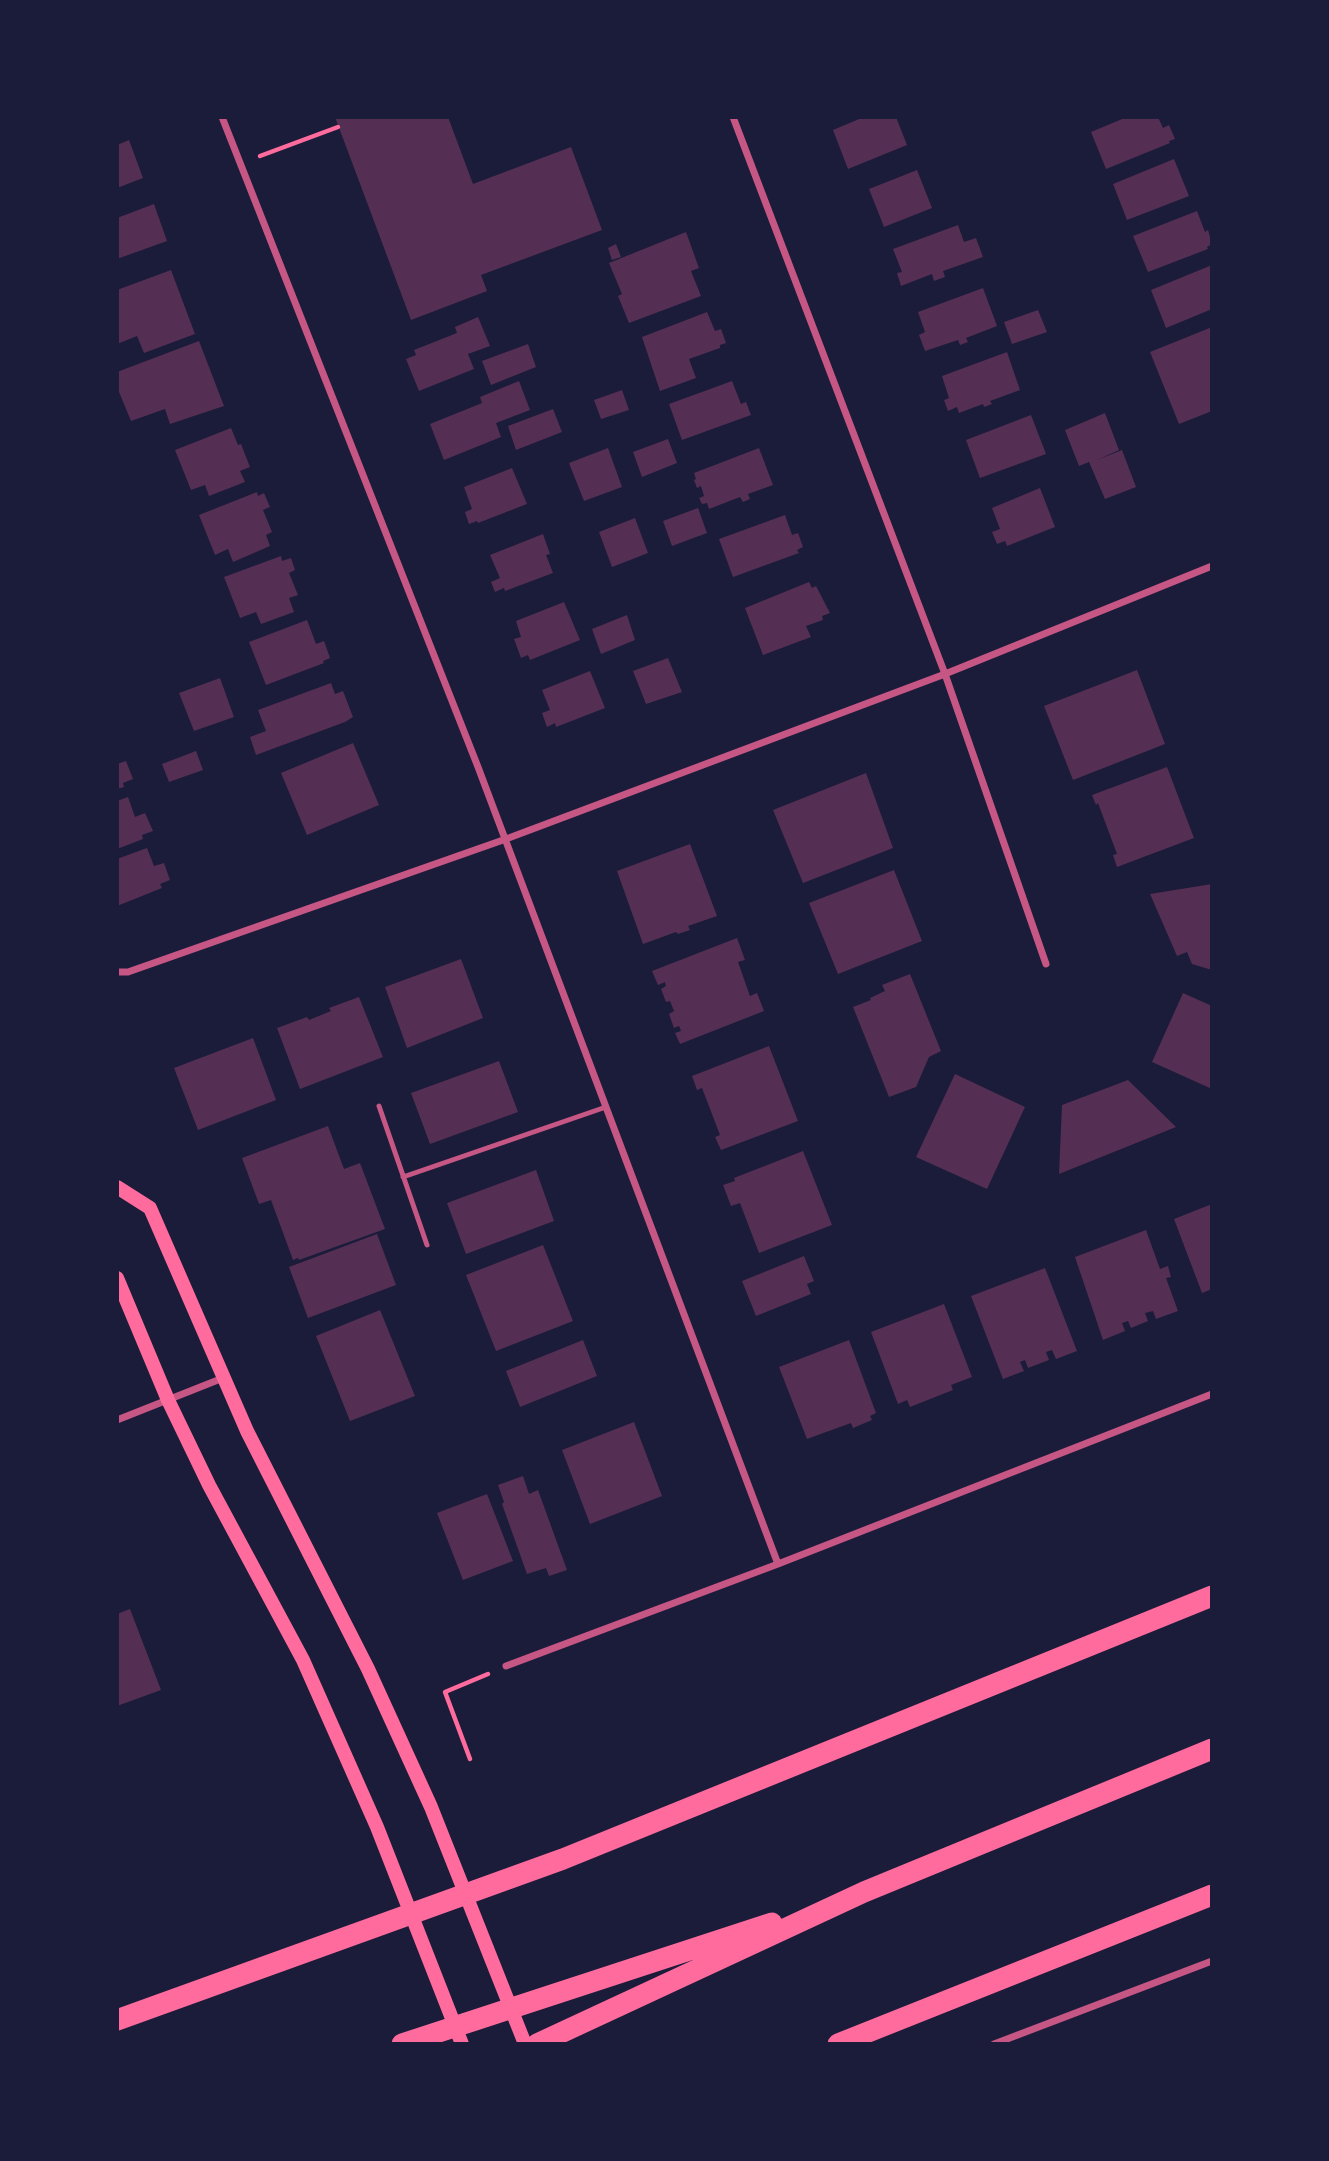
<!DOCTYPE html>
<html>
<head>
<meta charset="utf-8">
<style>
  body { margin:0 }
  #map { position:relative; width:1329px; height:2161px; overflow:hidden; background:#1b1b3a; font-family:"Open Sans",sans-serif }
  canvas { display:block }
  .frame { position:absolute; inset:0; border:119px solid #1b1b3a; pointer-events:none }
</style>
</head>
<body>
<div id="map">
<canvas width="1329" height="2161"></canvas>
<div class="frame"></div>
</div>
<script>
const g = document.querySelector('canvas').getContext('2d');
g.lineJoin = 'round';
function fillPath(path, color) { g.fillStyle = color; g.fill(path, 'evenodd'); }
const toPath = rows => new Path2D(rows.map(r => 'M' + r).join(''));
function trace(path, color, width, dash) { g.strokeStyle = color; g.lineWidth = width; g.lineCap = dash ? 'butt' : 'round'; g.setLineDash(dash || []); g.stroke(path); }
fillPath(toPath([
  [335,117,448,117,473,184,571,147,602,230,481,275,487,291,411,320],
  [864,117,896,117,907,145,848,169,833,130],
  [1127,117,1158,117,1163,128,1169,125,1175,139,1169,141,1170,143,1106,169,1091,132],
  [129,140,143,178,117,188,117,145],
  [1174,159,1189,196,1127,220,1113,184],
  [917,170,932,208,884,227,869,189],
  [154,204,167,241,117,259,117,218],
  [1197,211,1205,232,1208,230,1212,244,1207,247,1208,249,1148,272,1133,236],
  [958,225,964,242,976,238,983,257,943,271,945,277,934,281,932,274,901,286,897,273,902,272,893,249],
  [686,232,699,268,691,271,701,296,629,323,618,296,622,294,609,263],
  [616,244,621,257,612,260,608,248],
  [1212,265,1212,309,1166,328,1151,290],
  [171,270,195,334,144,353,137,336,117,344,117,290],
  [983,288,997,326,966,338,968,342,960,345,958,340,925,351,919,335,925,332,918,312],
  [1038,310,1047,332,1012,344,1004,322],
  [707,312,715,331,721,329,726,343,720,345,720,348,689,359,696,378,660,391,642,337],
  [478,317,490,346,468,354,474,369,419,391,406,359,416,355,414,350,457,333,455,327],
  [1212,327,1212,411,1179,424,1150,352],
  [199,341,224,406,170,424,165,409,131,421,117,387,117,372],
  [528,344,536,367,491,385,482,361],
  [1007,352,1020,390,990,401,992,404,984,407,983,404,959,413,957,407,948,411,944,400,949,398,942,376],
  [519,381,530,410,496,423,501,437,444,460,430,424,482,403,480,397],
  [732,381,741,404,746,402,751,415,682,440,669,404],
  [622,390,629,410,601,419,594,400],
  [553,409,562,432,516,450,508,426],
  [1105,413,1119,450,1097,460,1122,450,1136,487,1105,499,1089,462,1079,466,1065,430],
  [1031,415,1046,454,980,478,966,440],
  [231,428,238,445,241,444,250,467,240,471,245,482,209,496,205,485,191,490,175,450],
  [668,439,677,463,642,477,633,452],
  [608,448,622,487,584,501,569,463],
  [759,448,773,485,748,494,750,499,743,502,740,497,709,509,707,503,702,504,699,498,704,496,701,486,697,488,694,480,696,479,694,473],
  [512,468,527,504,478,523,477,521,469,524,465,512,472,509,464,487],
  [1040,488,1055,527,1007,546,1005,541,997,544,992,532,1000,529,992,508],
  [257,492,258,496,264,493,270,507,263,510,272,532,266,535,270,546,233,562,228,549,215,555,199,515],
  [698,508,707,533,672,546,663,521],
  [785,515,792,535,798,533,803,547,797,550,799,553,733,577,719,539],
  [635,518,648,553,612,567,599,532],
  [543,534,550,554,546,555,553,573,505,591,504,588,495,592,491,582,500,578,490,555],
  [281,556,282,561,291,558,295,570,289,573,298,595,289,598,294,612,261,624,256,612,240,618,224,577],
  [809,582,812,588,816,586,830,613,822,616,823,620,806,626,811,637,763,655,745,608],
  [564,602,580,640,530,660,528,655,521,658,514,639,521,637,516,621],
  [627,615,635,640,601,654,592,629],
  [307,620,316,644,324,641,330,658,323,661,324,663,266,685,249,642],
  [668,658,682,692,646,704,633,671],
  [1137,670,1165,744,1073,780,1044,706],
  [590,671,605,708,556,727,555,723,547,727,542,713,550,710,542,690],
  [220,678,234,717,194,731,179,693],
  [331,683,335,694,343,691,353,717,345,722,256,755,250,737,266,731,258,710],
  [353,743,379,805,307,835,281,773],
  [196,751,203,770,169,782,162,764],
  [126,761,133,779,123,783,124,787,117,789,117,764],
  [1167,767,1194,838,1117,867,1113,855,1117,854,1098,803,1096,805,1092,795],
  [866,773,893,848,803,883,773,810],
  [128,797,135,817,145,813,153,831,142,835,143,839,117,849,117,801],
  [690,844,717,916,688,926,690,930,678,934,676,932,643,944,617,871],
  [147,848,154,866,164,863,170,880,160,884,162,888,117,906,117,859],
  [894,870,922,941,838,974,809,903],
  [1212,884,1212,970,1192,964,1187,952,1177,956,1150,894],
  [737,938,745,960,738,962,750,996,757,993,764,1011,680,1044,675,1033,681,1031,679,1026,674,1028,669,1014,674,1011,670,1001,666,1002,661,989,666,986,665,982,658,985,652,971],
  [461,959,483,1018,407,1048,385,987],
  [910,974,941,1051,929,1057,916,1087,889,1097,853,1007,871,1000,870,998,885,991,882,985],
  [1183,993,1212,1006,1212,1089,1152,1062],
  [359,997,383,1057,300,1089,277,1028,307,1017,309,1020,331,1011,329,1008],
  [253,1038,276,1100,198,1130,174,1068],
  [769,1046,798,1121,721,1150,715,1137,720,1135,702,1088,697,1090,692,1076],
  [499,1061,518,1112,430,1144,411,1093],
  [955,1074,1025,1107,987,1189,916,1157],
  [1128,1080,1176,1127,1059,1174,1062,1105],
  [328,1126,344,1169,360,1163,385,1229,299,1260,298,1258,293,1260,271,1200,259,1204,242,1158],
  [803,1151,832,1225,759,1253,740,1203,731,1206,723,1185,735,1181,734,1178],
  [536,1170,554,1221,466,1254,447,1203],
  [1212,1204,1212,1289,1202,1293,1174,1219],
  [1146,1230,1160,1269,1168,1266,1171,1277,1166,1278,1178,1311,1156,1319,1153,1311,1145,1313,1148,1321,1131,1328,1128,1321,1122,1323,1125,1331,1103,1340,1075,1257],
  [377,1234,396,1285,308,1318,289,1267],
  [543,1245,573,1321,496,1351,466,1275],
  [804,1256,814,1281,807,1284,811,1294,756,1316,742,1281],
  [1045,1268,1077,1351,1056,1359,1052,1350,1046,1352,1049,1360,1028,1368,1025,1360,1020,1362,1024,1371,1003,1379,971,1296],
  [944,1304,972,1377,951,1385,953,1390,910,1407,907,1400,898,1404,871,1332],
  [380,1310,415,1396,350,1421,316,1336],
  [583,1340,597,1376,520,1407,506,1371],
  [849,1340,876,1413,870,1416,872,1420,853,1428,851,1423,807,1439,779,1367],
  [634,1422,662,1496,590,1524,562,1450],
  [523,1476,529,1494,538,1490,567,1570,549,1576,546,1568,527,1574,502,1504,504,1502,498,1485],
  [487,1494,513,1561,463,1580,437,1513],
  [130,1609,161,1690,117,1706,117,1614]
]), '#542f53');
trace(toPath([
  [260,156,338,127],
  [470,1759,445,1692,488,1674]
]), '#ff6b9d', 4.5);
trace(toPath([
  [379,1106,427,1245],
  [403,1177,606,1107]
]), '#c65784', 5);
trace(toPath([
  [222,117,478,767,778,1564],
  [733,117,945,674,1046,964],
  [117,972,128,972,506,839,945,674,1212,566],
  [117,1420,223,1378],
  [506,1666,778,1564,1212,1394],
  [994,2044,1212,1961]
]), '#c65784', 7);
trace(toPath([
  [117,1187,150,1208,247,1431,368,1669,431,1807,525,2044],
  [117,1278,168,1400,209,1485,303,1660,377,1827,462,2044]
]), '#ff6b9d', 14);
trace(toPath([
  [117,2020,563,1859,1212,1596],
  [402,2044,772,1923],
  [537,2044,864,1892,1212,1749],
  [838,2044,1212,1895]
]), '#ff6b9d', 21);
</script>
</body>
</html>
